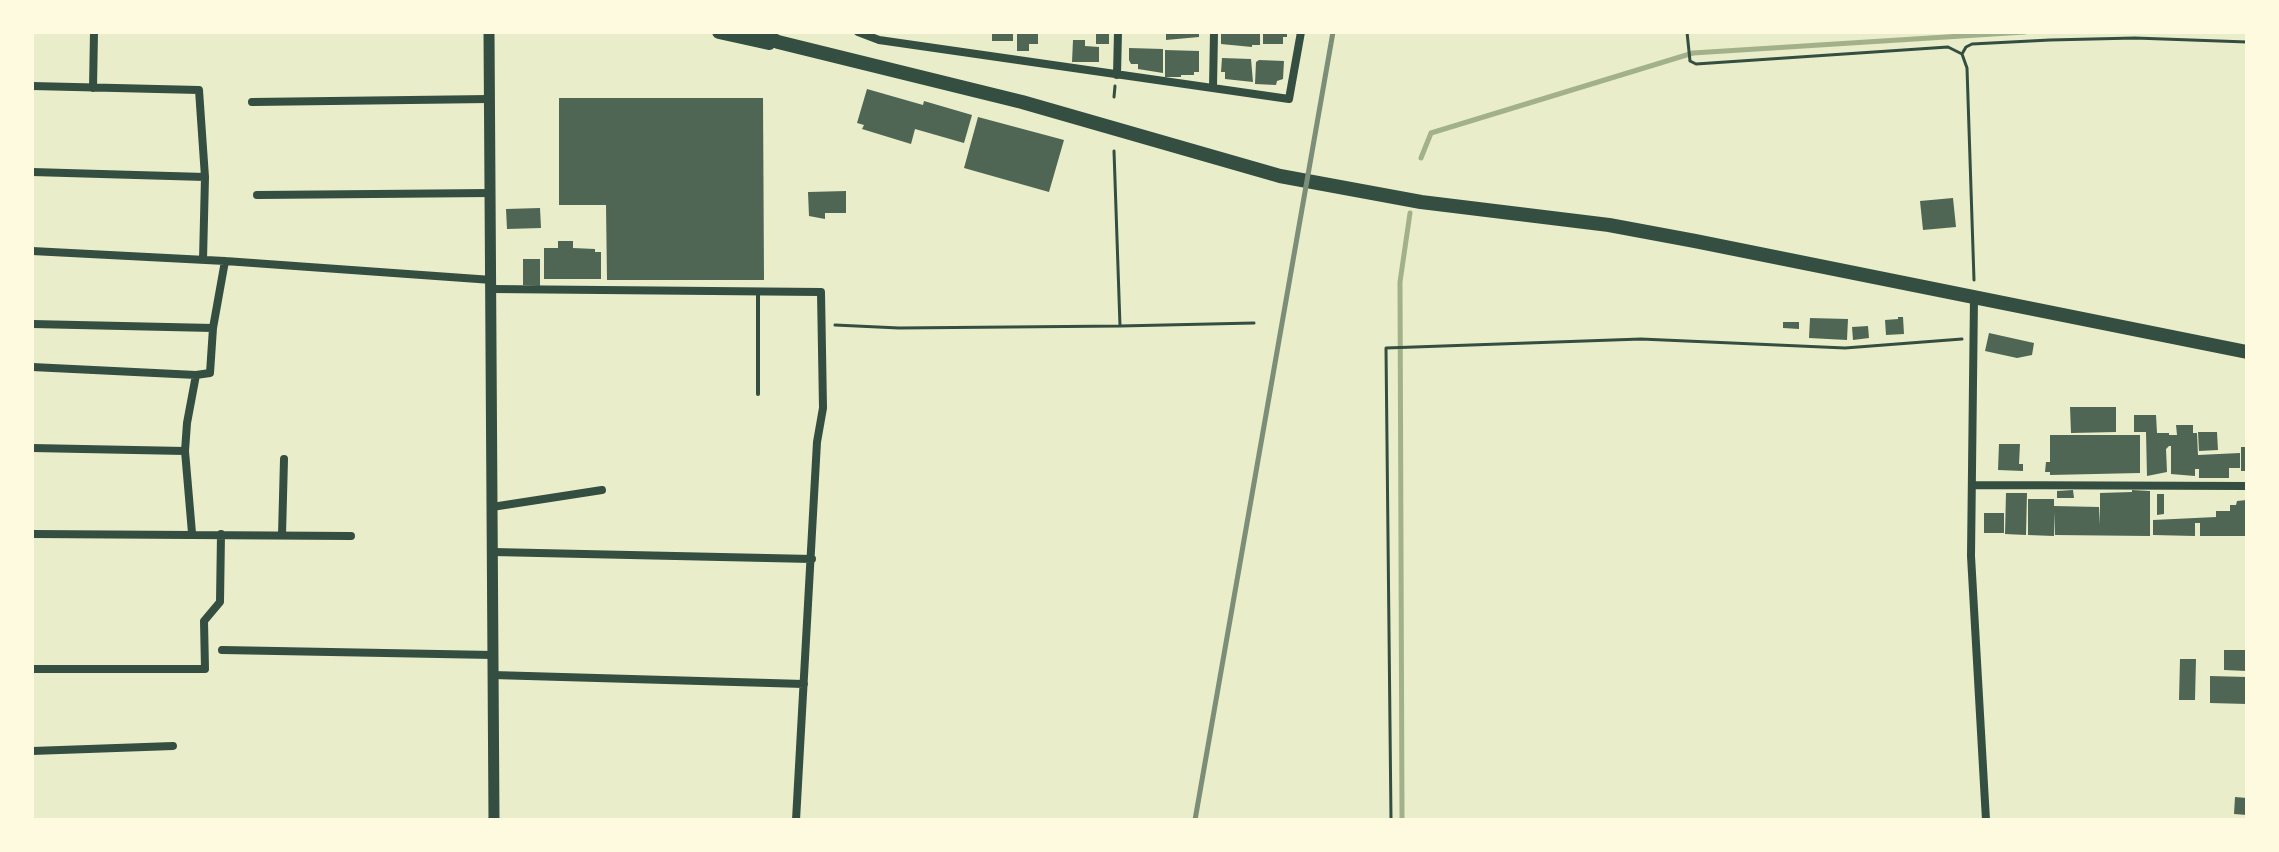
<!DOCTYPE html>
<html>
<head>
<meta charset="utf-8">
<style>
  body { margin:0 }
  #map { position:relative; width:2279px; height:852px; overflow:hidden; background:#e9edc9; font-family:"DM Sans",sans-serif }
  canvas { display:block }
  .frame { position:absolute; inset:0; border:34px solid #fefae0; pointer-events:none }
</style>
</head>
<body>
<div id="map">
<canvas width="2279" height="852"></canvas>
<div class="frame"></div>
</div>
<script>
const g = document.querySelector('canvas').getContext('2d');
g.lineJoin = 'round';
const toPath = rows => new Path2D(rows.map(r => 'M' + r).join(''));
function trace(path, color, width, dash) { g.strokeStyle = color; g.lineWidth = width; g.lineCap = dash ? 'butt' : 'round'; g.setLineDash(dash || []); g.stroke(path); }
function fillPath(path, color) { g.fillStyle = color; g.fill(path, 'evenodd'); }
trace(toPath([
  [1421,158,1431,133,1693,53,2025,32],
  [1402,820,1400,282,1410,213]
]), '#a3b18a', 5);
fillPath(toPath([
  [992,32,1013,32,1013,41,992,41],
  [1017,32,1038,32,1038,44,1029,44,1029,51,1017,51],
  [1096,32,1109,32,1109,44,1096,44],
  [1166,32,1199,32,1199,37,1166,40],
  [1260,32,1260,45,1252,45,1252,47,1221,44,1221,33],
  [1263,32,1287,32,1287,37,1283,37,1283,44,1263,44],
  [1073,40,1085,40,1085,46,1099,47,1099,62,1072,62],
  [1129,48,1163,49,1163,73,1138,69,1138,64,1131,64,1129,60],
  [1165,50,1199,51,1199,72,1194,72,1194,75,1181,75,1181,77,1165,77],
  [1222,58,1251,59,1253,82,1225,79,1225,72,1221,72],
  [1259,60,1284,61,1283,79,1277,81,1276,85,1255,84,1256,62],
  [867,89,923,105,924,101,972,115,964,143,915,129,911,144,862,129,864,125,857,123],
  [559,98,763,98,764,280,607,280,606,205,559,205],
  [978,117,1064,140,1049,192,964,168],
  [846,191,846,213,825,213,825,219,809,216,808,192],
  [1953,198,1956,227,1923,230,1920,201],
  [540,208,541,228,507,229,506,209],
  [558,241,573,241,573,248,595,249,595,252,601,252,601,279,544,279,544,248,558,248],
  [523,259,540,259,540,286,523,285],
  [1898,317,1903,317,1904,334,1886,335,1885,320,1898,319],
  [1810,318,1848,319,1847,340,1809,338],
  [1783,322,1799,322,1799,329,1783,328],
  [1868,326,1869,338,1853,340,1852,327],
  [1989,333,2034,343,2032,355,2017,358,1985,351],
  [2070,407,2116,407,2116,432,2071,433],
  [2134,415,2156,415,2157,433,2169,433,2169,435,2177,435,2176,425,2193,425,2193,433,2197,433,2198,455,2240,453,2240,468,2229,468,2229,478,2199,478,2199,469,2195,469,2195,476,2171,474,2171,446,2169,446,2166,449,2167,472,2147,476,2146,432,2134,432],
  [2198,432,2217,432,2218,450,2199,451],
  [2050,435,2140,435,2140,473,2050,475,2050,472,2045,472,2046,462,2050,462],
  [1999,444,2020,444,2019,464,2023,464,2023,471,1998,470],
  [2241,447,2247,447,2247,471,2241,471],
  [2073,490,2074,498,2057,498,2057,491],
  [2132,490,2150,491,2150,536,2055,535,2055,512,2054,536,2028,535,2028,499,2054,499,2054,506,2099,507,2100,525,2100,493,2132,492],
  [2006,493,2027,493,2026,535,2005,534],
  [2157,494,2164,494,2164,514,2157,515],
  [2247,500,2247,536,2200,536,2200,523,2195,523,2195,536,2153,535,2153,520,2216,517,2216,511,2230,511,2230,505,2236,505,2237,501],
  [1984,513,2004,513,2004,533,1984,533],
  [2224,650,2247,650,2247,671,2224,670],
  [2180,659,2196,659,2195,700,2179,700],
  [2210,676,2247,677,2247,704,2210,703],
  [2235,797,2247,798,2247,815,2234,814]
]), '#4f6655');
trace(toPath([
  [1687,32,1690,61,1696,64,1948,47,1962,54,1967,68,1974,280],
  [1962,54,1966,47,1972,44,2050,40,2135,38,2247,42],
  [1114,97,1115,86],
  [835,325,899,328,1120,326,1114,151],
  [1120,326,1254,323],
  [1391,820,1386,348,1641,339,1845,348,1962,339]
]), '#344e41', 3);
trace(toPath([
  [758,394,758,293]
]), '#344e41', 4);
trace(toPath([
  [858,32,879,40,1289,99,1301,32],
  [1117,75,1118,32],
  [32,86,199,90,205,177,203,260],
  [93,88,94,32],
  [1213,88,1214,32],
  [252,102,489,99],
  [32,172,205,177],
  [257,195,490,193],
  [32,251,225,261,492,280],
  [492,289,821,292,823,408,817,442,796,820],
  [1974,297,1971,556,1986,820],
  [32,324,213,328],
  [32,367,196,375,210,373,213,328,225,261],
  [32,448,185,451],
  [1972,485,2247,486],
  [492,507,602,490],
  [192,533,185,451,187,423,196,375],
  [32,534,351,536],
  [282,535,284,459],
  [493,552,812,559],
  [222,650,493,655],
  [32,669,205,669,204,621,220,602,221,534],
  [493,675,804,684],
  [32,751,173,746]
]), '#344e41', 8);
trace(toPath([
  [489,32,494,820]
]), '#344e41', 11);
trace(toPath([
  [719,32,769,43],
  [757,32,778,42,1022,102,1280,176,1421,202,1609,225,1695,241,2247,352]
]), '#344e41', 14);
trace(toPath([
  [1195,820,1333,32]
]), '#7c8e77', 5);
</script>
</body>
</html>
